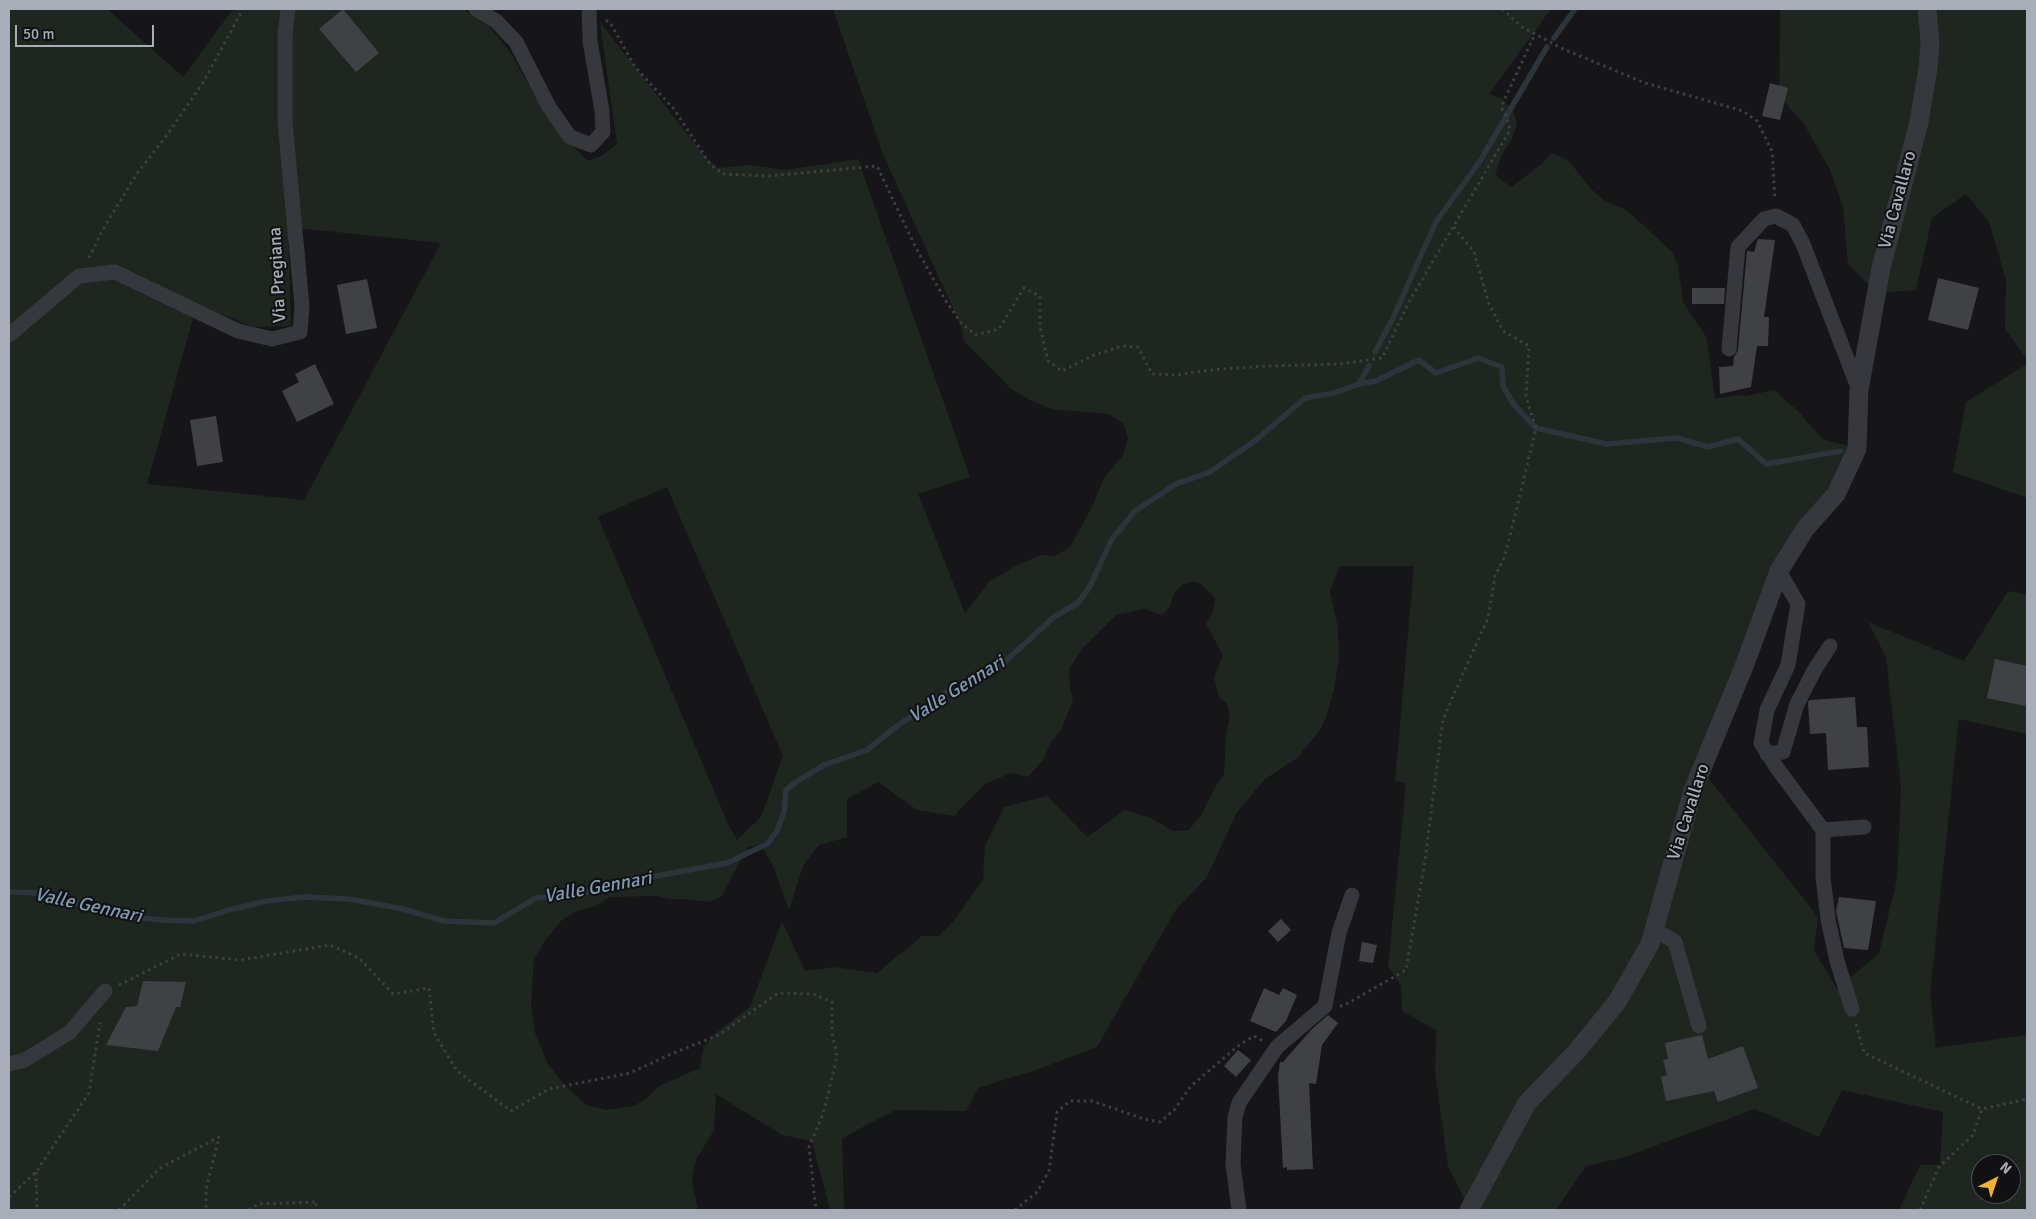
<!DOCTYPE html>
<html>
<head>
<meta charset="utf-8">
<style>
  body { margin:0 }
  #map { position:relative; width:2036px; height:1219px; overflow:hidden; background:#161618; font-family:Signika,sans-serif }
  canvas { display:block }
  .frame { position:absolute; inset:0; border:10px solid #a8adb8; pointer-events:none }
  .north { position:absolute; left:1971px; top:1154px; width:50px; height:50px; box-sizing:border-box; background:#111113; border:1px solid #4d4f55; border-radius:50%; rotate:41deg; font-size:14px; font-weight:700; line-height:20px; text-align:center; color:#a8adb8 }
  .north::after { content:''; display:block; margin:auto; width:18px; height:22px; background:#f2b134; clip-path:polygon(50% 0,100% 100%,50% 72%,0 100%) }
  .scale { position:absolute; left:15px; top:25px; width:139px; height:22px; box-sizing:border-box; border:2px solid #a8adb8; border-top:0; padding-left:6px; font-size:15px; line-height:18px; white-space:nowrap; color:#a8adb8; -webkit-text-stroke:4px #111113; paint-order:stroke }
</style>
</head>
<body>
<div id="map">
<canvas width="2036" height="1219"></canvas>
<div class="frame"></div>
<div class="north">N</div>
<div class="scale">50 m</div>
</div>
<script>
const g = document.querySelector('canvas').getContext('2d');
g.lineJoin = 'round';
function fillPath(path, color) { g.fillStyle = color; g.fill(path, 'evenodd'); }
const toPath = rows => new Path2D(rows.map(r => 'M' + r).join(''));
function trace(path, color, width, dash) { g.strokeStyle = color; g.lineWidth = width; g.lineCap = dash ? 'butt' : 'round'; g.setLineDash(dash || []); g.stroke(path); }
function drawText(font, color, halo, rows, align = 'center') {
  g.font = font + ' Signika,sans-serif'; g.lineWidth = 4; g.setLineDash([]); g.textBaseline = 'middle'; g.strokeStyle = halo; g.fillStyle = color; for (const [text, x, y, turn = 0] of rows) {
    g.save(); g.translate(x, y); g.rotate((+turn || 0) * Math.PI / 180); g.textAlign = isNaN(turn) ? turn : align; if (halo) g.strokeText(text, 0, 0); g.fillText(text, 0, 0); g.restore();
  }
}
fillPath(toPath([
  [9,9,107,9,183,77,233,9,463,9,490,27,510,52,546,115,565,139,588,161,603,155,617,144,600,22,701,152,718,168,748,165,786,170,858,159,970,477,918,494,965,613,990,581,1012,568,1040,555,1055,556,1070,547,1093,505,1104,478,1123,455,1128,438,1124,424,1109,414,1052,409,1030,400,1010,388,964,341,961,326,882,152,833,9,1551,9,1489,94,1504,100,1514,113,1517,125,1511,141,1502,154,1495,175,1511,187,1543,163,1552,153,1568,160,1590,188,1602,199,1628,211,1672,252,1678,265,1683,302,1707,338,1715,399,1738,395,1746,396,1774,390,1798,411,1822,439,1861,449,1784,576,1702,770,1818,917,1814,950,1837,989,1879,953,1897,879,1901,788,1886,657,1868,622,1964,661,2008,591,2027,595,2027,734,1959,719,1930,993,1936,1048,2027,1035,2027,1210,1899,1210,1920,1165,1940,1165,1943,1112,1842,1090,1819,1137,1755,1109,1622,1158,1586,1166,1556,1210,1467,1210,1468,1207,1448,1166,1435,1072,1436,1030,1402,1011,1401,986,1388,966,1406,783,1395,781,1414,566,1340,566,1330,591,1338,628,1339,657,1334,690,1326,717,1320,730,1297,758,1265,779,1237,812,1207,877,1175,911,1097,1047,1039,1069,978,1088,966,1111,896,1110,842,1138,844,1210,830,1210,812,1141,782,1135,716,1094,714,1130,696,1160,692,1180,698,1210,9,1210],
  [288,227,441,243,304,500,147,484,197,304,253,327,291,326],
  [667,487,783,756,761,817,737,840,729,826,598,517],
  [1193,581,1201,584,1215,598,1212,614,1206,624,1223,655,1214,677,1219,697,1227,704,1230,716,1226,734,1224,775,1215,787,1201,815,1189,830,1173,831,1151,818,1125,810,1087,837,1047,796,1004,807,985,846,983,879,957,917,939,936,922,936,877,973,834,967,805,971,782,921,750,1007,713,1035,703,1050,700,1068,659,1086,648,1097,634,1106,607,1110,586,1105,562,1082,548,1064,535,1033,531,1004,534,960,544,942,561,921,574,912,596,906,610,897,655,896,670,899,686,899,708,902,721,897,748,847,761,845,773,866,789,910,803,866,819,845,847,837,847,799,878,782,917,810,954,816,985,784,1011,773,1028,777,1043,760,1051,742,1061,730,1073,700,1070,687,1069,669,1083,648,1116,615,1144,609,1162,615,1169,608,1175,592,1182,585],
  [1981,1164,2011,1164,2011,1194,1981,1194],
  [1780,9,2027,9,2027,359,2005,329,2006,280,1989,222,1966,194,1932,218,1916,290,1876,293,1848,264,1843,207,1830,170,1804,124,1779,96],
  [2027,364,2027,498,1953,472,1966,402]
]), '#1e261f');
trace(toPath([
  [1554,38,1575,9],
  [1375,352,1393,318,1436,222,1480,161,1547,47],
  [1359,384,1369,366],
  [9,892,38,893,84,905,115,915,160,920,194,921,229,910,267,901,304,897,349,899,403,909,444,921,494,923,536,898,604,890,651,877,727,863,767,844,777,831,784,812,786,790,796,782,824,765,867,750,893,729,951,689,975,680,998,668,1054,617,1078,603,1089,588,1112,539,1135,511,1176,484,1210,472,1256,440,1305,398,1334,393,1359,384,1376,381,1419,360,1436,373,1478,358,1502,367,1503,386,1514,405,1536,428,1607,444,1677,438,1708,447,1738,439,1766,464,1841,451]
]), '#2c353c', 5.5);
fillPath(toPath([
  [343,9,379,53,356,72,319,29],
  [1770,83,1788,88,1780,120,1762,116],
  [1758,239,1775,240,1764,317,1769,317,1768,346,1757,346,1751,387,1720,394,1719,367,1733,366,1734,357,1738,350,1747,251,1754,252],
  [1938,278,1979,288,1968,330,1928,320],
  [367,279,377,328,346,334,337,285],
  [1692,288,1725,288,1724,304,1692,304],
  [315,364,334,404,297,422,282,391,299,382,295,374],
  [216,416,223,462,197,466,190,420],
  [1995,659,2027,666,2027,696,2025,706,1987,698],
  [1855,697,1857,727,1867,727,1869,767,1828,770,1826,733,1810,734,1808,702,1810,700],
  [1839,897,1876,901,1868,950,1844,948,1836,911],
  [1281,919,1291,930,1278,942,1268,931],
  [1362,942,1377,945,1373,963,1359,961],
  [143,981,186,982,180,1007,176,1007,158,1051,106,1045,126,1007,137,1006],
  [1264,988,1279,995,1283,988,1297,995,1286,1021,1276,1032,1250,1021],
  [1328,1015,1338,1023,1322,1045,1316,1084,1309,1083,1313,1169,1287,1170,1287,1167,1283,1168,1278,1076,1280,1062,1283,1062,1311,1030],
  [1702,1035,1708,1059,1743,1046,1758,1088,1718,1102,1714,1091,1666,1101,1661,1077,1667,1075,1663,1060,1668,1059,1665,1043],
  [1238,1050,1251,1060,1236,1077,1224,1066]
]), '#404145');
trace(toPath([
  [1502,9,1522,27,1563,49,1645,83,1743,111,1757,121,1772,151,1775,200],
  [606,20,611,24,635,67,674,109,710,164,723,174,769,176,877,166,915,246,944,298,961,323,976,335,999,329,1024,288,1040,296,1040,327,1048,361,1062,371,1094,355,1122,346,1138,347,1152,374,1178,375,1210,370,1267,366,1339,364,1382,358,1409,302,1510,130,1506,116,1501,107,1535,34],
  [89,258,102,231,138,172,167,135,204,81,243,9],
  [119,985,181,954,240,960,330,945,359,958,393,994,429,988,434,1033,457,1071,511,1111,549,1089,630,1073,671,1054,719,1035,778,993,813,994,832,1002,832,1032,837,1057,823,1114,809,1147,816,1210],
  [1340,1006,1343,1006,1406,970,1425,861,1443,719,1488,618,1495,576,1504,558,1514,520,1536,428,1526,397,1529,346,1503,331,1489,304,1474,252,1454,227],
  [1856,1024,1864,1053,1982,1109],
  [36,1172,37,1210],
  [9,1197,36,1172,89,1093,100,1022],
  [119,1210,160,1168,219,1137,206,1189,206,1210],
  [249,1210,258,1204,317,1202,314,1210],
  [1015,1210,1037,1192,1049,1171,1057,1112,1070,1101,1092,1101,1144,1119,1160,1122,1174,1110,1191,1086,1238,1046,1254,1036,1263,1041],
  [1920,1210,1939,1167,1973,1135,1982,1109,2027,1099]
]), '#3d3f44', 3, [2.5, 4]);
trace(toPath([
  [476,9,496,21,516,42,549,107,570,137,591,145,603,132,602,111,590,41,589,9],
  [9,335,79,276,115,272,238,331,272,339,300,332,302,306,285,122,285,35,288,9],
  [1729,349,1738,247,1764,219,1776,216,1793,225,1803,244,1859,390],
  [1779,571,1798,604,1788,665,1767,710,1761,743,1777,768,1823,830,1864,827],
  [1767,754,1783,752,1797,704,1815,669,1830,646],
  [1823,830,1823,877,1828,919,1837,961,1852,1009],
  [1654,929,1675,942,1699,1026],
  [9,1064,25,1060,70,1032,105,991],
  [1239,1210,1233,1164,1235,1117,1239,1103,1277,1047,1325,1006,1339,933,1352,895]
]), '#37383d', 15);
trace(toPath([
  [1469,1210,1527,1103,1577,1051,1617,1002,1650,944,1693,790,1745,664,1779,571,1805,529,1836,494,1857,449,1859,390,1881,268,1919,122,1928,68,1930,43,1927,9]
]), '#37383d', 19);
drawText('18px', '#a8adb8', '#111113', [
  ["Via Cavallaro",1898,200,-75],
  ["Via Pregiana",278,275,-93],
  ["Via Cavallaro",1689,812,-72]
]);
drawText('italic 19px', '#7f9bb3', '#111113', [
  ["Valle Gennari",957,690,-32],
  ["Valle Gennari",598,888,-10],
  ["Valle Gennari",88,906,12]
]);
</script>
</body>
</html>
